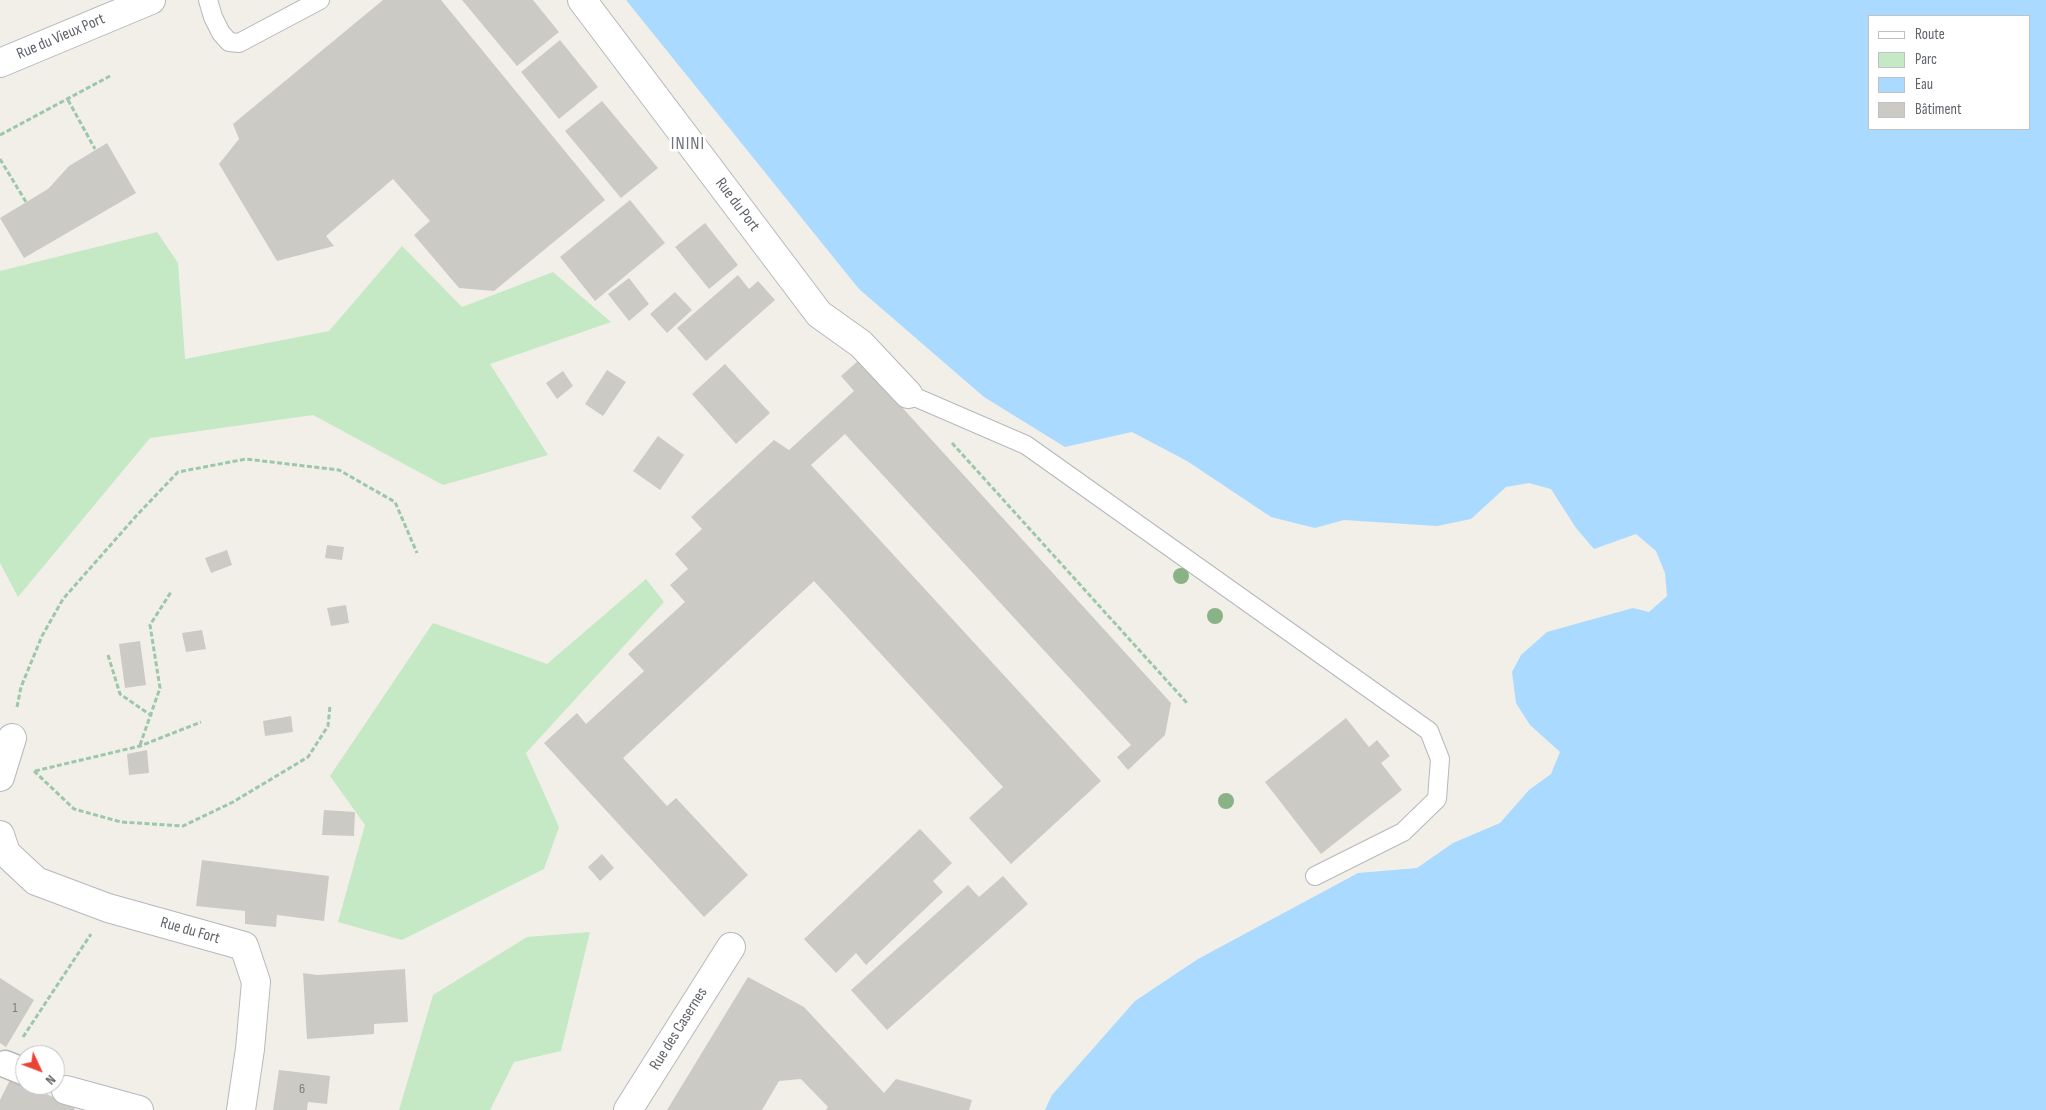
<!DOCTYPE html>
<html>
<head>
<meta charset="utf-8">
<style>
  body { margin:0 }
  #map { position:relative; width:2046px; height:1110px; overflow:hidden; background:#f1efe8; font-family:"Sofia Sans Condensed",sans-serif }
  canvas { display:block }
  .legend { position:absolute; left:1868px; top:15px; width:162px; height:115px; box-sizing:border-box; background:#fff; border:1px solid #bfc1c3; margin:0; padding:6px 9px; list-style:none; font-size:15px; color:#5f6368 }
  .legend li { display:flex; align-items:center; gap:10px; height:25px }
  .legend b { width:25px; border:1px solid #bfc1c3 }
  .north { position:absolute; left:15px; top:1045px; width:50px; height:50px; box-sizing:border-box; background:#fff; border:1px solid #bfc1c3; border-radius:50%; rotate:133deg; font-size:14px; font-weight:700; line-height:20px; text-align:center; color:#5f6368 }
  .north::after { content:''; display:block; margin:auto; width:18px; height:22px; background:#ea4335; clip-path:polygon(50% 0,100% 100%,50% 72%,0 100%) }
</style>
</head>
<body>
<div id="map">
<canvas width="2046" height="1110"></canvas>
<ul class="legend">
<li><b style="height:6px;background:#fff"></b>Route</li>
<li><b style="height:14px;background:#c5e8c5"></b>Parc</li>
<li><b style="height:14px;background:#aadaff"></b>Eau</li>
<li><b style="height:14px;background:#cccac5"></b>Bâtiment</li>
</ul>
<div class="north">N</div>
</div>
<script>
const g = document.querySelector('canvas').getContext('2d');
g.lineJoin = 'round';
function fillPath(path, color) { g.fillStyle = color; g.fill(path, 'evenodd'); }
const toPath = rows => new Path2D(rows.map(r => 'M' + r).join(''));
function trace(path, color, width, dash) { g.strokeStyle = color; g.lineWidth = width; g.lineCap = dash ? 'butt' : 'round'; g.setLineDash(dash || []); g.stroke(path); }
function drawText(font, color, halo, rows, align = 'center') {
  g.font = font + ' "Sofia Sans Condensed",sans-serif'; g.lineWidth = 5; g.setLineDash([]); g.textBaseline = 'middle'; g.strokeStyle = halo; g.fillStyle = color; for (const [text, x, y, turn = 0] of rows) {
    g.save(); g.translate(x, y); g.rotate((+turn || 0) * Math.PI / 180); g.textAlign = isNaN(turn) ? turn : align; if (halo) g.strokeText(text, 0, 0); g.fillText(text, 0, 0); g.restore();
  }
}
fillPath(toPath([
  [157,232,178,263,185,359,329,331,402,246,462,307,553,272,611,322,490,364,548,455,443,485,313,415,150,438,18,597,0,563,0,271],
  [646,579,664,602,526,753,559,827,544,869,402,940,338,922,365,825,330,776,433,623,547,664],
  [590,932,561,1051,514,1062,490,1110,399,1110,433,995,527,937]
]), '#c5e8c5');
fillPath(toPath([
  [626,0,2046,0,2046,1110,1045,1110,1052,1095,1135,1001,1198,959,1358,873,1417,868,1453,843,1500,823,1529,790,1551,774,1560,752,1530,725,1516,703,1512,672,1521,655,1547,632,1633,608,1649,612,1667,596,1665,573,1656,551,1636,534,1594,549,1576,528,1551,489,1529,483,1506,487,1471,519,1437,526,1344,520,1315,528,1271,517,1187,461,1132,432,1065,447,984,397,859,289],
  [1870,16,2030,16,2030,129,1870,129]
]), '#aadaff');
fillPath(toPath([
  [383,0,441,0,605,200,494,291,459,288,414,235,430,221,393,179,326,236,334,246,277,261,219,164,239,139,233,124],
  [462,0,533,0,559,32,517,66],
  [560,40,598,87,559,119,521,72],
  [602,101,658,168,621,198,565,131],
  [107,143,136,193,24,258,0,218,48,189,69,166],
  [630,200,665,243,595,301,560,257],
  [705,223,738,265,709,289,675,247],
  [738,275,749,289,758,281,775,300,706,361,677,328],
  [629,278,649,304,629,321,608,294],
  [675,292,692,310,667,333,650,314],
  [859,360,1171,703,1165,735,1128,770,1117,757,1131,745,845,434,811,465,1101,781,1011,864,969,818,1003,787,814,581,623,758,667,806,676,798,748,875,704,917,544,743,577,713,586,724,644,671,628,654,685,602,670,585,688,569,675,554,702,529,691,517,774,440,789,450,854,391,841,376],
  [725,364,770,413,736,444,692,394],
  [607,370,626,382,603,416,585,404],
  [563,371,573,386,557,399,546,383],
  [658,436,684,455,660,490,633,471],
  [327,545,344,547,342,560,325,558],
  [227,550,232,565,211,573,205,558],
  [346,605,349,623,331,626,327,608],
  [202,630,206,649,186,652,182,633],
  [140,641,146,685,125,688,119,644],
  [291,716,293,732,265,736,263,721],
  [1346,718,1369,747,1377,740,1390,756,1381,763,1402,790,1321,854,1265,782],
  [147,750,149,773,129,775,127,754],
  [324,810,355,812,354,836,322,835],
  [920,829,952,863,933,881,943,892,866,965,856,953,836,973,804,939],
  [602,854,614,868,600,881,588,867],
  [202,860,329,876,324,921,277,915,276,927,245,924,245,911,196,906],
  [1003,876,1028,904,887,1030,851,990,968,885,979,897],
  [405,969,408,1022,374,1024,374,1034,307,1039,303,973,317,975],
  [748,977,804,1007,884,1093,896,1079,972,1100,969,1110,826,1110,828,1107,801,1079,779,1081,762,1110,667,1110],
  [0,978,34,1000,6,1047,0,1043],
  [279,1070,330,1076,327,1104,308,1102,307,1110,273,1110],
  [11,1078,75,1107,74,1110,0,1110,0,1100]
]), '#cccac5');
const service = toPath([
  [208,0,213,17,221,33,229,42,239,43,320,0],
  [908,394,1026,445,1429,731,1440,759,1437,799,1403,832,1315,876]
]);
const pedestrian = toPath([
  [5,1064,25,1072]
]);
const minor = toPath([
  [582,0,819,314,861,344,908,394],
  [0,63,151,0],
  [0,777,12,738],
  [0,835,6,853,36,881,108,908,244,946,256,982,250,1049,241,1110],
  [66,1090,139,1110],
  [628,1110,731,947]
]);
trace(service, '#b5b8bc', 20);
trace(pedestrian, '#b5b8bc', 29);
trace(minor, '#b5b8bc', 30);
trace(toPath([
  [68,100,95,149],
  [0,135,110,76],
  [0,159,26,202],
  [952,443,1187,703],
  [108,655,120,694,152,716],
  [17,707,21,687,42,636,63,599,137,515,178,472,246,459,339,470,395,502,417,553],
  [140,745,160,688,150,625,171,592],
  [34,771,74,809,121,822,183,826,233,802,308,757,328,726,330,706],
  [35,771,140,746,201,722],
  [23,1037,91,934]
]), '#9cc7a9', 3, [5, 2.5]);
trace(service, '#fff', 18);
trace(pedestrian, '#fff', 26);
trace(minor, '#fff', 28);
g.fillStyle = '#89b387';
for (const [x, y] of [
  [1181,576],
  [1215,616],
  [1226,801]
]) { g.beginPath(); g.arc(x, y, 8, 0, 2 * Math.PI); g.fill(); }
drawText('14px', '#7a7d7f', null, [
  ["1",15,1008],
  ["6",302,1089]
]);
drawText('16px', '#5f6368', '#fff', [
  ["Rue du Vieux Port",61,37,-23],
  ["Rue du Port",737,205,53],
  ["Rue du Fort",190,931,16],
  ["Rue des Casernes",679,1029,-58]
]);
g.letterSpacing = '1px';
drawText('18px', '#70757a', '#fff', [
  ["ININI",688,144]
]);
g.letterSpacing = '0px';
</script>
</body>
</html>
